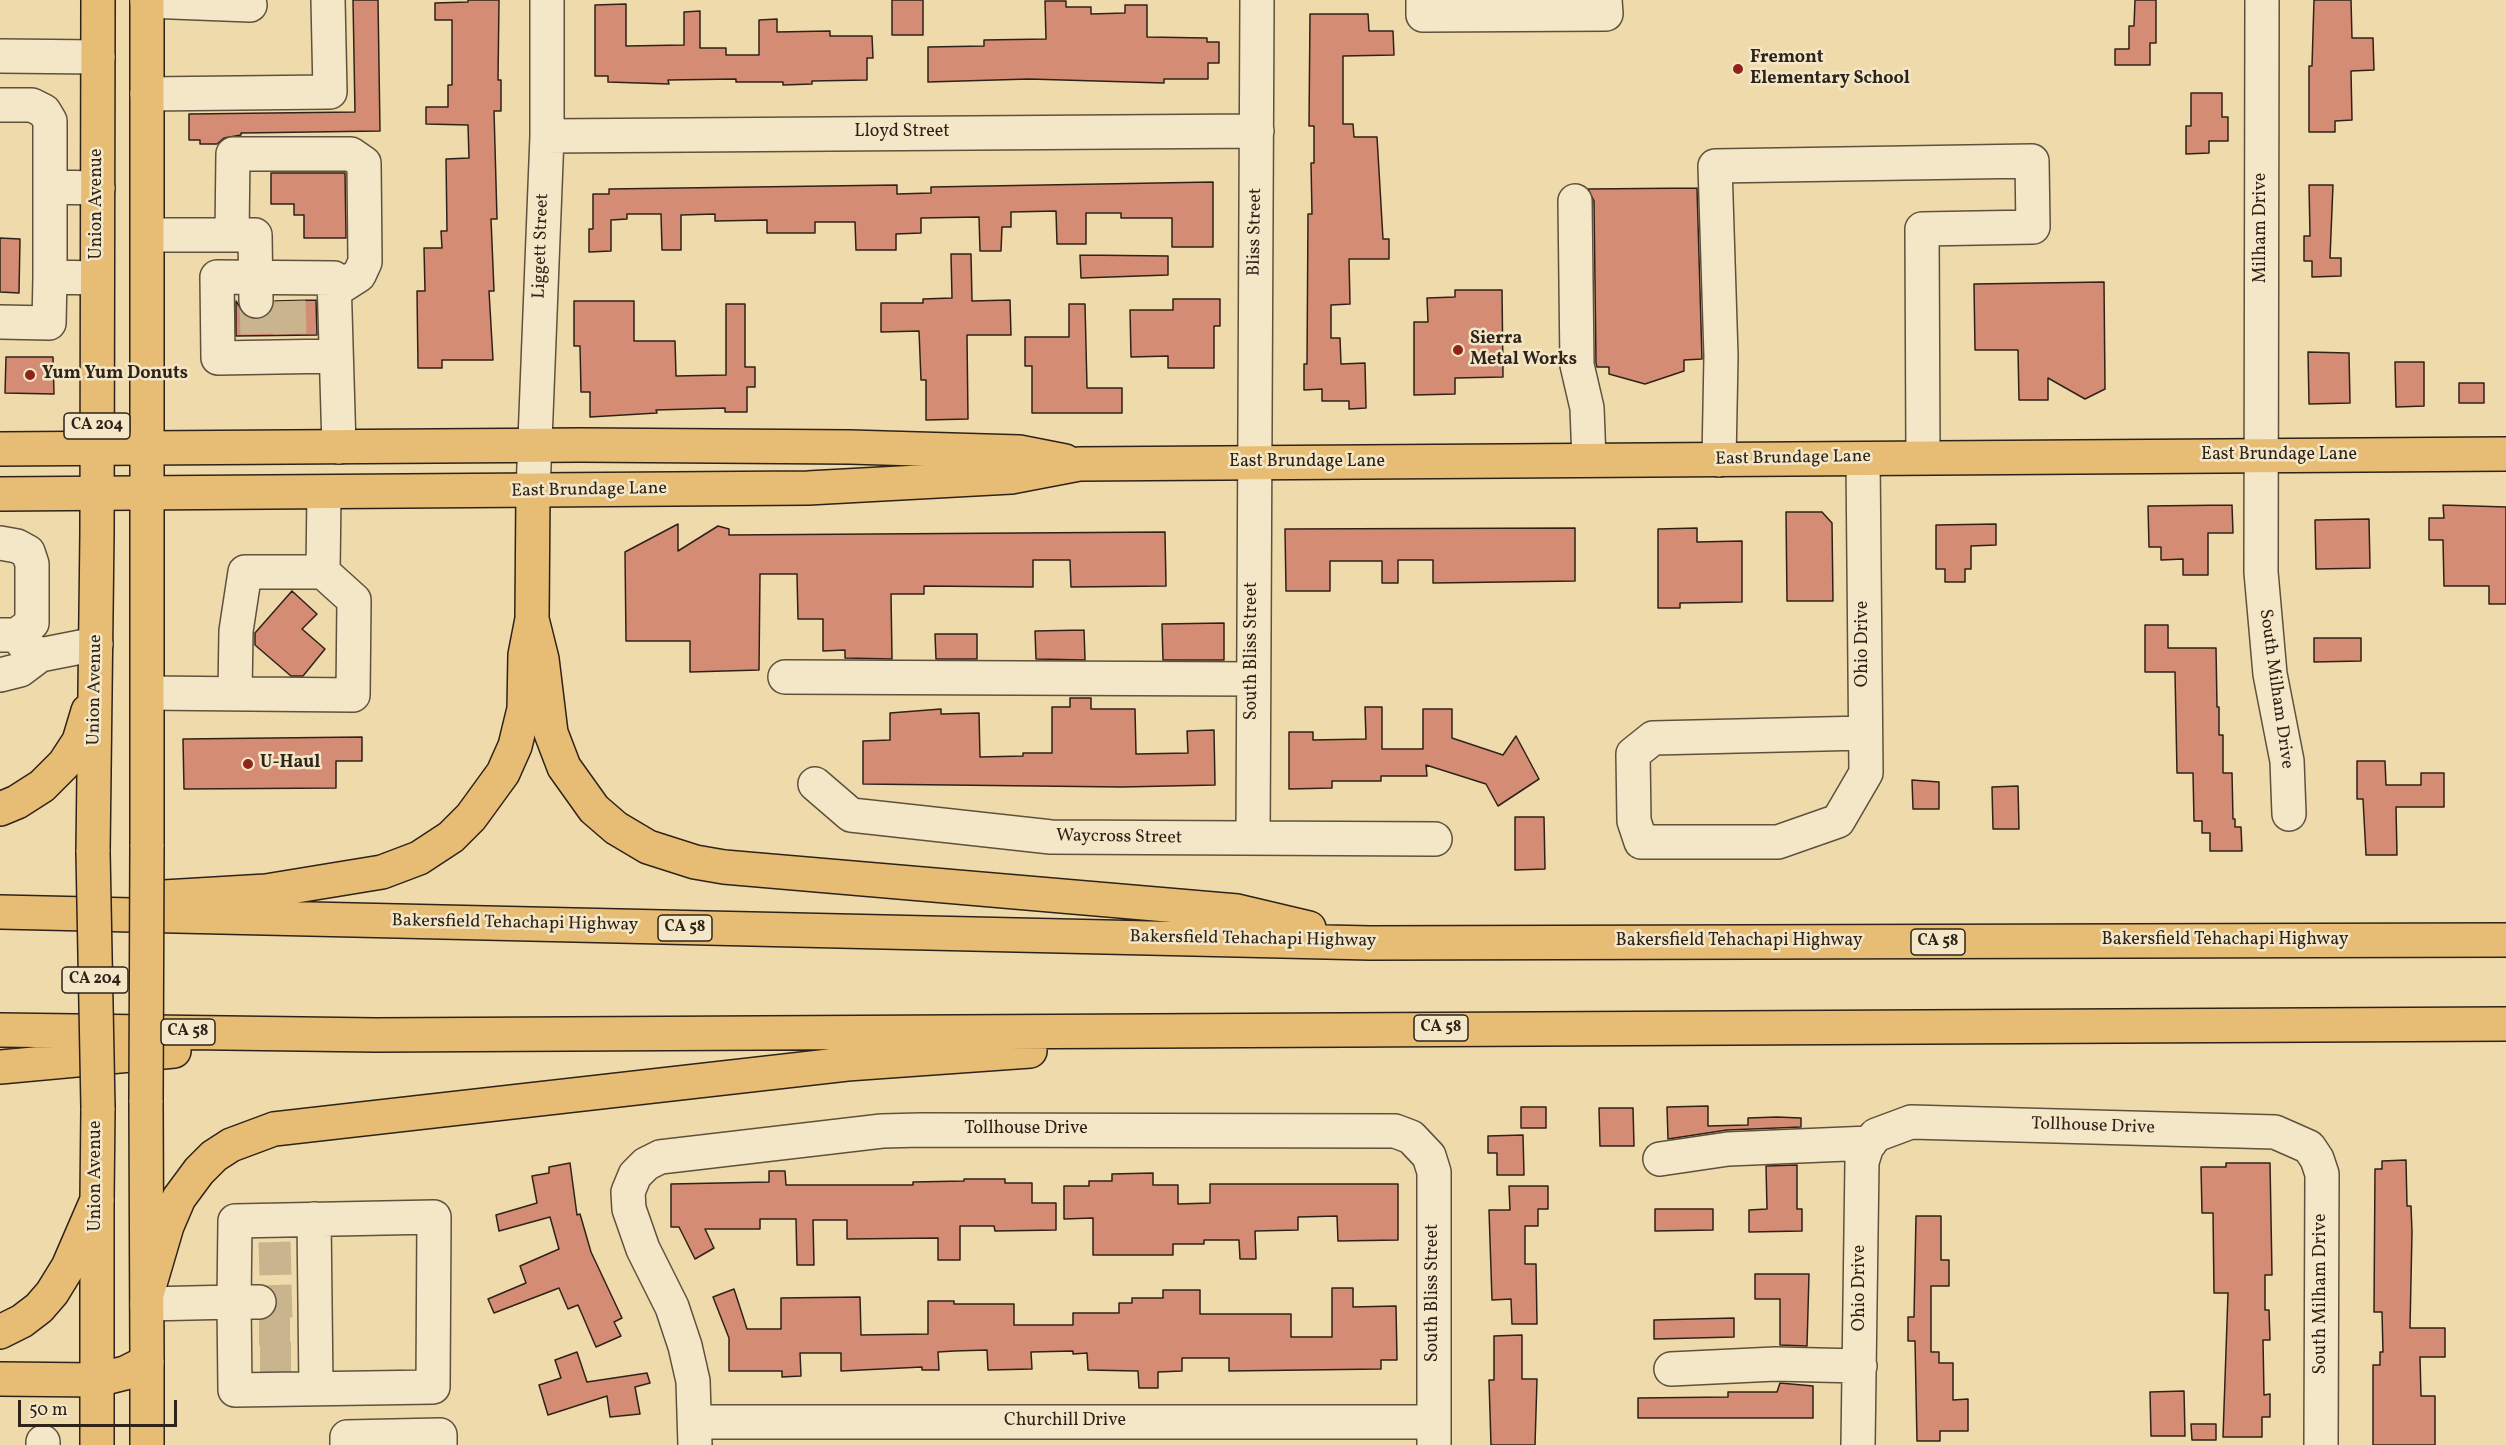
<!DOCTYPE html>
<html>
<head>
<meta charset="utf-8">
<style>
  body { margin:0 }
  #map { position:relative; width:2506px; height:1445px; overflow:hidden; background:#eedaaa; font-family:Vollkorn,serif }
  canvas { display:block }
  .scale { position:absolute; left:18px; top:1400px; width:159px; height:27px; box-sizing:border-box; border:3px solid #2f2319; border-top:0; padding-left:8px; font-size:18px; line-height:21px; white-space:nowrap; color:#2f2319; -webkit-text-stroke:4px #f4e7c8; paint-order:stroke }
</style>
</head>
<body>
<div id="map">
<canvas width="2506" height="1445"></canvas>
<div class="scale">50 m</div>
</div>
<script>
const g = document.querySelector('canvas').getContext('2d');
g.lineJoin = 'round';
function fillPath(path, color) { g.fillStyle = color; g.fill(path, 'evenodd'); }
const toPath = rows => new Path2D(rows.map(r => 'M' + r).join(''));
function trace(path, color, width, dash) { g.strokeStyle = color; g.lineWidth = width; g.lineCap = dash ? 'butt' : 'round'; g.setLineDash(dash || []); g.stroke(path); }
function drawText(font, color, halo, rows, align = 'center') {
  g.font = font + ' Vollkorn,serif'; g.lineWidth = 5; g.setLineDash([]); g.textBaseline = 'middle'; g.strokeStyle = halo; g.fillStyle = color; for (const [text, x, y, turn = 0] of rows) {
    g.save(); g.translate(x, y); g.rotate((+turn || 0) * Math.PI / 180); g.textAlign = isNaN(turn) ? turn : align; if (halo) g.strokeText(text, 0, 0); g.fillText(text, 0, 0); g.restore();
  }
}
const building = toPath([
  [353,0,378,0,380,131,241,133,241,135,224,138,217,144,200,144,200,140,189,140,189,114,355,112,353,0],
  [468,0,499,0,498,80,501,80,501,111,494,111,497,219,491,219,494,291,489,291,493,360,442,360,442,368,418,368,417,291,425,291,424,248,442,248,441,231,447,231,446,159,469,158,468,125,426,124,426,107,448,107,448,85,452,85,452,20,435,20,435,3,468,2,468,0],
  [892,0,923,0,923,35,892,35,892,0],
  [2135,0,2156,0,2156,43,2150,43,2150,65,2115,65,2115,49,2129,49,2129,26,2134,26,2135,0],
  [2314,0,2351,0,2352,38,2373,38,2374,70,2351,71,2352,120,2335,121,2335,132,2309,132,2309,66,2312,66,2314,0],
  [1045,1,1066,1,1066,7,1091,7,1091,14,1125,13,1125,5,1147,5,1147,37,1207,38,1207,42,1219,42,1219,63,1208,63,1208,79,1164,79,1164,83,1029,79,928,82,928,47,984,46,984,40,1046,39,1045,1],
  [626,4,626,46,684,45,684,12,700,11,700,48,726,48,726,55,759,55,759,20,777,19,777,32,830,31,830,36,872,36,873,58,867,58,867,80,812,81,812,84,783,85,783,82,736,82,736,79,668,80,669,84,608,82,608,76,595,76,595,5,626,4],
  [1310,14,1368,14,1369,31,1393,31,1394,55,1343,56,1343,124,1353,124,1354,137,1377,137,1383,239,1389,239,1389,259,1349,259,1350,304,1331,305,1331,338,1340,338,1341,364,1365,363,1366,408,1349,409,1349,401,1322,401,1322,389,1304,390,1304,364,1307,364,1308,214,1312,214,1311,163,1314,163,1314,126,1309,126,1310,14],
  [2191,93,2222,93,2222,117,2228,117,2228,141,2209,141,2209,153,2186,154,2186,126,2191,126,2191,93],
  [271,173,345,173,346,238,304,238,304,215,294,215,294,204,271,204,271,173],
  [1213,182,1213,247,1172,247,1172,218,1121,218,1121,213,1086,213,1086,244,1057,244,1056,211,1011,212,1011,227,1002,227,1001,251,980,251,979,217,921,218,921,233,896,234,896,250,856,250,855,222,815,222,815,233,767,233,767,220,715,221,715,214,681,215,681,250,662,250,661,214,627,214,627,219,611,220,611,251,589,252,589,229,593,229,593,194,609,194,609,189,897,185,897,194,931,193,931,187,1213,182],
  [2309,185,2333,185,2330,258,2341,258,2341,276,2312,277,2312,261,2304,261,2304,236,2310,236,2309,185],
  [1697,188,1702,359,1684,360,1684,371,1645,384,1609,374,1609,367,1597,367,1596,363,1594,201,1588,189,1697,188],
  [0,238,20,239,19,293,0,292,0,238],
  [951,254,971,254,972,301,1010,300,1011,335,967,335,968,419,926,420,926,380,921,380,919,331,881,332,881,303,923,303,923,299,952,298,951,254],
  [1080,255,1168,256,1168,275,1081,278,1080,255],
  [2104,282,2105,389,2085,399,2048,378,2048,400,2019,400,2018,350,1975,350,1974,284,2104,282],
  [1455,290,1502,290,1503,377,1455,378,1455,394,1414,395,1414,322,1428,322,1427,298,1455,297,1455,290],
  [1173,299,1220,299,1220,326,1214,326,1214,368,1168,368,1168,356,1131,357,1130,310,1173,310,1173,299],
  [316,300,317,335,236,336,236,301,246,317,256,320,266,317,273,310,275,301,316,300],
  [574,301,634,301,634,341,675,341,676,376,726,375,726,304,745,304,745,367,755,367,755,387,747,387,747,412,725,412,725,408,656,410,657,413,590,417,590,392,581,392,580,346,574,346,574,301],
  [1069,304,1085,304,1087,388,1122,388,1122,413,1032,413,1032,366,1025,366,1025,337,1069,337,1069,304],
  [2308,352,2349,353,2350,403,2309,404,2308,352],
  [6,357,53,357,54,394,5,393,6,357],
  [2395,362,2424,362,2424,406,2396,407,2395,362],
  [2459,383,2484,383,2484,403,2459,403,2459,383],
  [2232,505,2233,533,2208,533,2208,575,2183,575,2183,559,2161,560,2161,547,2149,547,2148,506,2232,505],
  [2443,505,2506,507,2506,604,2489,604,2489,586,2444,586,2443,540,2429,540,2429,518,2444,518,2443,505],
  [1786,512,1822,512,1832,523,1833,601,1787,601,1786,512],
  [2369,519,2370,568,2316,569,2315,520,2369,519],
  [678,524,678,551,718,526,729,529,729,535,1165,532,1166,586,1071,587,1070,560,1033,560,1033,587,924,586,924,594,891,594,892,659,845,658,845,650,823,651,823,619,798,619,797,574,760,574,759,670,690,672,690,641,626,641,625,552,678,524],
  [1996,524,1996,545,1971,546,1971,569,1965,569,1965,582,1945,582,1945,569,1936,569,1936,525,1996,524],
  [1575,528,1575,581,1433,583,1433,560,1398,560,1398,583,1382,583,1382,561,1330,561,1330,591,1286,591,1285,529,1575,528],
  [1697,528,1697,542,1742,541,1742,602,1680,603,1680,608,1658,608,1658,529,1697,528],
  [292,591,317,614,302,629,325,649,303,676,291,676,255,645,255,633,292,591],
  [1224,623,1224,660,1163,660,1162,624,1224,623],
  [2145,625,2168,625,2168,648,2216,648,2217,707,2219,707,2219,735,2223,735,2223,773,2232,773,2233,819,2235,819,2235,827,2241,827,2242,851,2210,851,2210,833,2202,833,2202,821,2194,821,2193,773,2177,773,2175,672,2145,672,2145,625],
  [1084,630,1085,660,1036,659,1035,631,1084,630],
  [935,634,977,634,977,659,936,659,935,634],
  [2314,638,2361,638,2361,661,2314,662,2314,638],
  [1070,698,1091,698,1091,709,1135,709,1136,754,1188,753,1187,731,1214,730,1215,785,1122,787,863,784,863,741,890,740,890,713,941,709,941,714,979,713,980,757,1023,756,1023,753,1052,753,1052,707,1070,707,1070,698],
  [1365,707,1382,707,1382,749,1423,749,1423,709,1452,709,1452,738,1503,755,1516,736,1539,779,1498,806,1486,784,1426,765,1427,776,1381,776,1381,781,1332,781,1332,788,1289,789,1289,732,1313,732,1313,740,1366,739,1365,707],
  [362,737,362,761,336,761,336,788,184,789,183,739,362,737],
  [2357,761,2385,761,2386,785,2421,785,2421,773,2444,773,2444,807,2396,807,2397,855,2366,855,2363,799,2357,799,2357,761],
  [1912,780,1939,782,1939,809,1913,809,1912,780],
  [2018,786,2019,829,1993,829,1992,787,2018,786],
  [1515,817,1544,817,1545,869,1515,870,1515,817],
  [1708,1106,1708,1126,1748,1125,1748,1118,1777,1117,1801,1118,1801,1127,1727,1130,1668,1139,1667,1107,1708,1106],
  [1521,1107,1546,1107,1546,1128,1521,1128,1521,1107],
  [1599,1108,1633,1108,1634,1146,1600,1146,1599,1108],
  [1523,1135,1524,1175,1497,1175,1497,1153,1488,1153,1488,1136,1523,1135],
  [2406,1160,2407,1206,2411,1206,2412,1232,2410,1328,2445,1328,2445,1357,2420,1357,2421,1396,2435,1396,2435,1445,2373,1445,2373,1365,2380,1365,2380,1352,2383,1352,2382,1312,2374,1312,2375,1169,2382,1169,2382,1161,2406,1160],
  [570,1163,577,1215,580,1214,591,1252,622,1318,614,1322,621,1336,596,1347,578,1305,568,1309,559,1288,494,1313,488,1299,526,1283,520,1266,559,1249,550,1217,499,1231,496,1215,537,1203,532,1176,549,1173,549,1167,570,1163],
  [2226,1163,2270,1163,2272,1275,2265,1275,2265,1310,2269,1310,2270,1340,2263,1340,2264,1395,2270,1394,2270,1417,2262,1417,2262,1437,2223,1437,2228,1293,2214,1293,2213,1213,2202,1213,2201,1167,2226,1167,2226,1163],
  [1797,1165,1797,1209,1802,1209,1802,1231,1749,1232,1749,1210,1767,1209,1766,1166,1797,1165],
  [769,1171,785,1171,786,1185,913,1185,913,1182,964,1181,964,1179,1005,1179,1005,1183,1032,1183,1032,1203,1056,1203,1056,1230,995,1231,994,1226,960,1226,960,1260,938,1260,938,1238,847,1239,847,1220,813,1220,814,1265,797,1265,796,1219,760,1219,760,1229,705,1229,714,1248,695,1259,679,1227,671,1227,671,1184,769,1182,769,1171],
  [1153,1173,1153,1185,1178,1185,1178,1204,1210,1203,1210,1184,1398,1184,1398,1240,1338,1241,1337,1216,1298,1217,1298,1230,1255,1231,1256,1259,1240,1259,1239,1240,1204,1240,1204,1244,1173,1244,1173,1255,1093,1255,1093,1218,1064,1219,1064,1186,1089,1186,1089,1181,1112,1181,1112,1174,1153,1173],
  [1509,1186,1548,1186,1548,1209,1538,1209,1538,1226,1525,1226,1525,1264,1536,1264,1537,1324,1512,1324,1511,1299,1492,1300,1489,1210,1510,1210,1509,1186],
  [1655,1209,1713,1209,1713,1230,1655,1231,1655,1209],
  [1916,1216,1941,1216,1941,1260,1949,1260,1949,1286,1931,1286,1931,1352,1939,1352,1939,1363,1953,1363,1953,1400,1968,1399,1968,1431,1940,1431,1940,1441,1917,1441,1915,1341,1908,1341,1908,1317,1914,1317,1916,1216],
  [1755,1274,1809,1274,1807,1346,1780,1345,1780,1299,1755,1299,1755,1274],
  [1332,1288,1353,1288,1353,1307,1396,1306,1397,1360,1381,1360,1381,1369,1229,1371,1229,1358,1182,1358,1182,1371,1158,1372,1158,1388,1139,1388,1138,1371,1088,1370,1087,1353,1073,1354,1073,1351,1031,1352,1032,1369,988,1370,987,1350,954,1351,938,1352,939,1370,922,1370,922,1367,841,1371,841,1353,800,1353,801,1376,782,1377,782,1371,729,1371,729,1338,713,1297,734,1289,747,1329,781,1329,781,1298,860,1297,861,1335,928,1334,928,1301,954,1301,954,1304,1014,1304,1014,1325,1073,1325,1073,1313,1119,1313,1119,1303,1132,1303,1132,1298,1163,1298,1163,1290,1200,1290,1200,1314,1291,1314,1291,1337,1332,1337,1332,1288],
  [1734,1318,1734,1337,1654,1339,1654,1320,1734,1318],
  [1522,1335,1522,1379,1537,1379,1535,1445,1491,1445,1489,1380,1494,1380,1494,1336,1522,1335],
  [577,1352,587,1382,647,1373,650,1383,635,1387,640,1414,610,1417,607,1396,548,1415,539,1385,561,1378,555,1360,577,1352],
  [1780,1383,1813,1386,1813,1418,1638,1418,1638,1398,1728,1397,1728,1392,1777,1392,1780,1383],
  [2184,1391,2185,1436,2151,1436,2150,1392,2184,1391],
  [2191,1424,2216,1424,2216,1440,2192,1440,2191,1424]
]);
fillPath(building, '#d58c75');
trace(building, '#2f2319', 1.5);
trace(toPath([
  [256,301,257,336],
  [289,301,290,336],
  [259,1259,291,1258],
  [259,1302,292,1301],
  [259,1329,290,1329],
  [260,1358,291,1358]
]), '#c8b58d', 33, [33, 16]);
const minor = toPath([
  [1423,0,1423,15,1606,14,1605,0],
  [2262,0,2261,572,2270,674,2287,761,2289,814],
  [147,1,250,5],
  [0,56,98,57],
  [147,94,330,92,328,0],
  [0,105,32,105,44,111,50,121,50,187],
  [547,136,1257,131],
  [1575,201,1577,365,1587,408,1589,460],
  [148,235,232,235,233,154,351,154,364,163,365,262,359,275,334,291],
  [232,235,255,235,256,301],
  [50,277,50,187,98,188],
  [0,322,49,323,50,277,97,278],
  [336,356,218,358,217,277,334,278,339,447],
  [1863,459,1866,773,1838,821,1778,842,1641,842,1634,821,1633,754,1653,738,1865,733],
  [1719,460,1721,356,1715,166,2032,161,2033,227,1922,229,1923,457],
  [533,491,547,136,547,0],
  [0,543,17,546,28,552,32,564,32,623,17,635,0,635],
  [17,635,25,646,40,655,96,644],
  [0,675,20,670,40,655],
  [785,677,1253,679],
  [148,693,353,695,354,600,323,572,324,493],
  [235,694,236,631,245,572,323,572],
  [815,784,851,815,1051,837,1435,839],
  [1253,838,1257,0],
  [1660,1159,1728,1149,1870,1143],
  [314,1219,316,1388],
  [147,1304,234,1302,235,1221,434,1217,433,1387,235,1390,234,1302,259,1302],
  [1671,1369,1775,1364,1860,1366],
  [695,1422,1434,1422],
  [43,1442,43,1445],
  [347,1445,347,1437,440,1435,440,1445],
  [695,1445,693,1381,685,1346,672,1307,643,1249,629,1209,628,1192,635,1175,646,1164,660,1157,882,1131,921,1130,1395,1131,1411,1137,1429,1156,1434,1172,1434,1445],
  [1858,1445,1862,1162,1867,1146,1876,1135,1911,1122,2275,1132,2309,1147,2317,1159,2322,1174,2321,1445]
]);
const major = toPath([
  [0,449,581,445,850,447,1019,452,1065,461],
  [0,494,808,488,1011,477,1079,464,2506,454],
  [147,1362,147,1445],
  [97,1445,97,1200]
]);
const highway = toPath([
  [532,619,542,659,551,733,564,767,594,809,616,828,648,847,695,862,724,867,1237,911,1309,928],
  [0,809,17,802,42,786,64,764,79,741,88,711],
  [147,847,147,0],
  [93,852,97,533,98,0],
  [164,897,266,891,382,872,419,858,451,837,471,817,503,773,515,746,524,709,525,655,532,619,533,491],
  [0,912,1370,943,2506,940],
  [0,1030,376,1035,2506,1024],
  [0,1067,174,1051],
  [147,1294,167,1226,179,1198,199,1171,214,1156,231,1145,274,1129,847,1064,1030,1051],
  [0,1332,22,1321,39,1308,52,1293,68,1267,97,1200,98,1108],
  [0,1379,97,1380,125,1373,147,1362,146,1100]
]);
trace(minor, '#5f513d', 36);
trace(major, '#2f2319', 36);
trace(highway, '#2f2319', 36);
trace(minor, '#f4e7c8', 33);
trace(major, '#e7bd75', 33);
trace(highway, '#e7bd75', 33);
const highwayBridge = toPath([
  [93,852,98,1108],
  [146,1100,147,847]
]);
trace(highwayBridge, '#2f2319', 36, []);
trace(highwayBridge, '#e7bd75', 33);
for (const [x, y, r, color] of [
  [1738,69,6,"#8f2418"],
  [1458,350,6,"#8f2418"],
  [30,375,6,"#8f2418"],
  [248,764,6,"#8f2418"]
]) { const dot = new Path2D(); dot.arc(x, y, r, 0, 2 * Math.PI); g.fillStyle = color; g.fill(dot); trace(dot, '#f4e7c8', 2); }
for (const [x, y, w] of [
  [97,426,66],
  [685,928,54],
  [1938,942,54],
  [95,980,66],
  [1441,1028,54],
  [188,1032,54]
]) { const box = new Path2D(); box.roundRect(x - w / 2, y - 13, w, 26, 4.5); g.fillStyle = '#f4e7c8'; g.fill(box); trace(box, '#2f2319', 1.5); }
drawText('bold 16px', '#2f2319', null, [
  ["CA 204",97,426],
  ["CA 58",685,928],
  ["CA 58",1938,942],
  ["CA 204",95,980],
  ["CA 58",1441,1028],
  ["CA 58",188,1032]
]);
drawText('bold 18px', '#2f2319', '#f4e7c8', [
  ["Fremont",1750,59],
  ["Elementary School",1750,80],
  ["Sierra",1470,340],
  ["Metal Works",1470,361],
  ["Yum Yum Donuts",42,375],
  ["U-Haul",260,764]
], 'left');
drawText('18px', '#2f2319', '#f4e7c8', [
  ["Lloyd Street",902,133],
  ["Union Avenue",98,204,-90],
  ["Milham Drive",2262,228,-90],
  ["Bliss Street",1256,232,-89],
  ["Liggett Street",542,246,-88],
  ["East Brundage Lane",2279,456],
  ["East Brundage Lane",1793,459,-1],
  ["East Brundage Lane",1307,463],
  ["East Brundage Lane",589,491,-1],
  ["Ohio Drive",1864,644,-90],
  ["South Bliss Street",1253,651,-90],
  ["South Milham Drive",2275,689,82],
  ["Union Avenue",96,690,-89],
  ["Waycross Street",1119,838,1],
  ["Bakersfield Tehachapi Highway",515,924,1],
  ["Bakersfield Tehachapi Highway",1253,940,1],
  ["Bakersfield Tehachapi Highway",2225,941],
  ["Bakersfield Tehachapi Highway",1739,942],
  ["Tollhouse Drive",2093,1127,2],
  ["Tollhouse Drive",1026,1130],
  ["Union Avenue",97,1176,-90],
  ["Ohio Drive",1861,1288,-90],
  ["South Bliss Street",1434,1293,-90],
  ["South Milham Drive",2322,1294,-90],
  ["Churchill Drive",1065,1422]
]);
</script>
</body>
</html>
